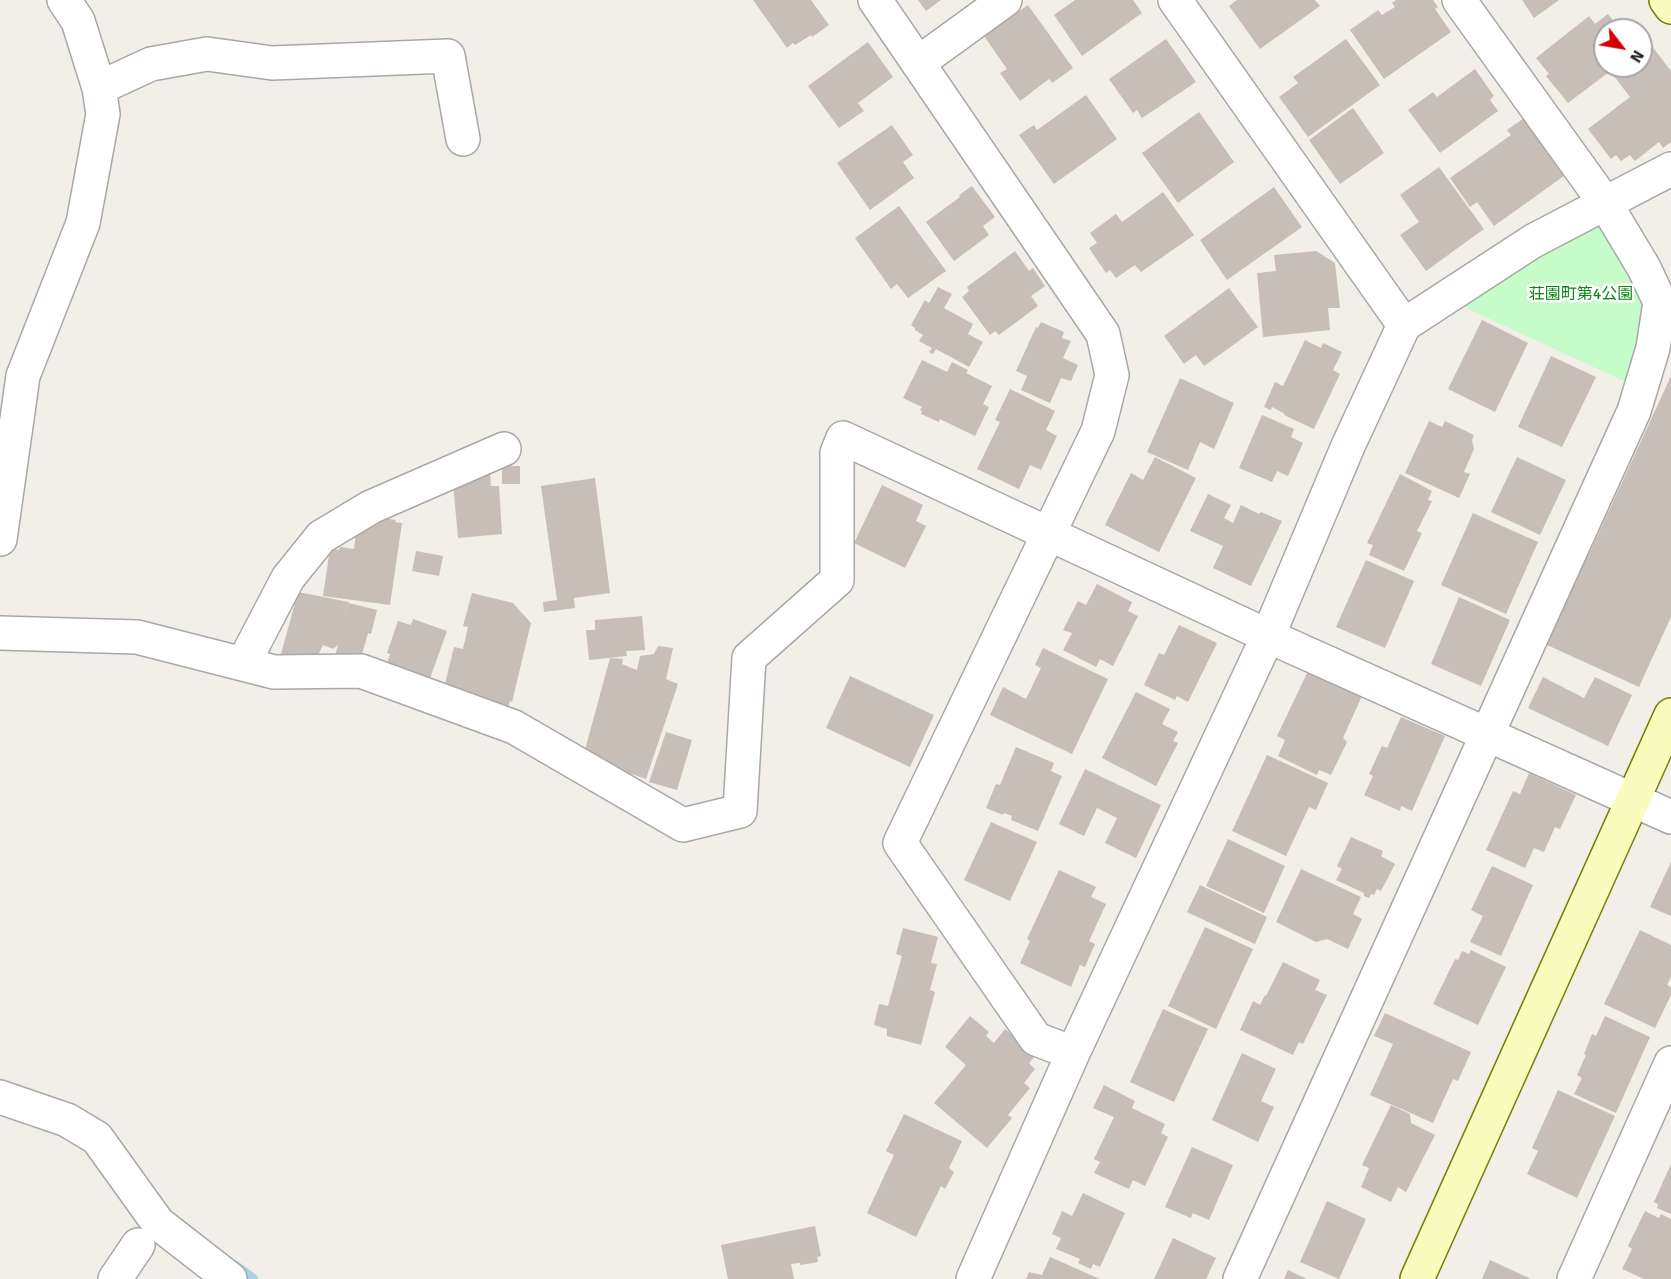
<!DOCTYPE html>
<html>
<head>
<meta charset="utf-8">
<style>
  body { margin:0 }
  #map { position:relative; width:1671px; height:1279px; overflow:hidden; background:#f2efe8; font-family:Signika,sans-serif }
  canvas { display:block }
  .north { position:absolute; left:1593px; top:18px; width:60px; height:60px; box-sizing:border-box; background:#fff; border:2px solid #a6a6a6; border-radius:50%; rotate:121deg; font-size:16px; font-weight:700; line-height:24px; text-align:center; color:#212121 }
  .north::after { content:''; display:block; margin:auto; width:21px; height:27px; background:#d30001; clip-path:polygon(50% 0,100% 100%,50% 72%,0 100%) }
</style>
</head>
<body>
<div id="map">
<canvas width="1671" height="1279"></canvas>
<div class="north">N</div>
</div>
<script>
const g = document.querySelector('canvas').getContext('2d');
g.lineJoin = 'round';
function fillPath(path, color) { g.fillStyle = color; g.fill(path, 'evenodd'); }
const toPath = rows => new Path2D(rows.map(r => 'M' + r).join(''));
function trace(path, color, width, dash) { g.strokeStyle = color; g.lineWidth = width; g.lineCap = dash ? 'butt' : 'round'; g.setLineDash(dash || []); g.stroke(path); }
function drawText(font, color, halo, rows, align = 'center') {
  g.font = font + ' Signika,"Noto Sans JP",sans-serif'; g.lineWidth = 5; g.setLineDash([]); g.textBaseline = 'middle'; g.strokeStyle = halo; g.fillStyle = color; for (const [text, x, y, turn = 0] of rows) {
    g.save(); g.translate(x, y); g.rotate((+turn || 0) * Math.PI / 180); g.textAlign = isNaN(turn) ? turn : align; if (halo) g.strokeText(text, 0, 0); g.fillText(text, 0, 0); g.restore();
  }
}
fillPath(toPath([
  [1585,222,1615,229,1646,297,1645,331,1626,382,1455,303]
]), '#c5fcc9');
trace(toPath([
  [234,1266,252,1279]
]), '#a7d4e1', 12);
fillPath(toPath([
  [753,0,811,0,829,25,812,37,811,35,795,45,793,43,787,48],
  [918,0,941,0,926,11],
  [1075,0,1133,0,1142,13,1082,56,1054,15],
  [1237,0,1315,0,1320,6,1260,49,1229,6],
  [1396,0,1433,0,1438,7,1435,9,1451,32,1384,79,1350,30,1378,10,1382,15,1395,7,1392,3],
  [1522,0,1559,0,1534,18],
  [1028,5,1073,68,1052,83,1049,79,1020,101,1000,73,1007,69,984,36],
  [1608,14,1621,30,1605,30,1605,66,1617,66,1568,103,1546,76,1549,74,1536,58,1589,16,1595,24],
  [1166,39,1196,82,1142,118,1137,110,1133,113,1109,79],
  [1346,39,1380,85,1308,137,1279,97,1298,83,1293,77],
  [868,42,893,77,858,103,864,111,839,128,808,86],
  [1651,45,1671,71,1671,142,1663,148,1659,142,1635,161,1630,155,1621,161,1616,155,1611,159,1588,129,1630,97,1613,75,1625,66,1641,66,1641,53],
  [1475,69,1494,96,1490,100,1498,111,1440,153,1408,110,1433,92,1437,97],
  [1086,95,1117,139,1054,184,1019,135,1034,125,1037,130],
  [1353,108,1384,153,1340,184,1309,140],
  [1199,112,1234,162,1178,203,1142,153],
  [1530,114,1571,171,1494,226,1477,202,1470,207,1450,178,1511,135,1507,130],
  [892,125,913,155,903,162,914,178,870,210,837,163],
  [1439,167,1484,229,1426,271,1400,235,1419,222,1400,195],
  [972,186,995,217,983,226,989,235,954,261,926,222,960,197,959,195],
  [1274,187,1302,227,1227,280,1200,240],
  [1163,192,1194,235,1141,272,1135,265,1116,278,1110,270,1106,273,1089,248,1097,243,1090,233,1116,214,1122,222],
  [899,206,946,271,908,298,897,284,891,289,855,238],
  [1015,251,1029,271,1033,268,1045,286,1031,296,1038,306,999,335,995,331,990,335,962,297,969,291,967,287],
  [1316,251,1335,263,1340,308,1328,308,1330,330,1263,337,1257,273,1276,271,1274,255],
  [938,287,952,294,944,308,973,324,968,334,983,342,969,367,936,349,933,354,929,352,932,348,919,341,923,335,915,330,915,328,911,325,925,300,929,303],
  [1229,288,1258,327,1204,366,1196,355,1184,364,1164,336],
  [1482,320,1528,343,1495,412,1448,389],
  [1041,322,1064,332,1062,338,1071,341,1063,358,1078,365,1071,381,1061,378,1050,403,1021,390,1027,376,1016,371,1036,327,1038,328],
  [1305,340,1321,348,1323,343,1342,352,1333,370,1340,374,1314,429,1284,415,1285,414,1272,407,1271,410,1264,407,1275,382,1283,386],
  [1551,356,1596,377,1562,447,1518,427],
  [922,360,947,372,952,362,968,370,966,373,992,386,983,404,989,407,975,436,940,419,939,422,921,414,922,411,920,410,922,407,903,398],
  [1671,376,1671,617,1639,687,1545,644,1585,552,1589,554],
  [1180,378,1234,403,1214,449,1200,442,1188,470,1147,452],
  [1010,389,1055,411,1046,430,1057,436,1041,470,1030,465,1019,489,977,469,1000,422,995,420],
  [1262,415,1294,429,1291,437,1303,443,1288,476,1277,471,1272,482,1239,468],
  [1429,421,1442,427,1445,421,1474,435,1472,440,1474,449,1464,472,1470,474,1459,498,1405,473],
  [1155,457,1196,478,1159,552,1105,525,1131,473,1143,480],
  [1517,457,1566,480,1540,535,1491,512],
  [502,466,520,466,520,484,502,484],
  [490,473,491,486,499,486,502,534,458,538,453,483],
  [1400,474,1432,491,1428,500,1432,501,1417,531,1422,533,1404,571,1369,555,1373,545,1367,543],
  [595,478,610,593,574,598,575,608,544,612,543,602,557,600,541,486],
  [882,485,923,505,916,521,926,526,905,568,854,543],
  [1208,494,1231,505,1224,518,1233,523,1241,505,1259,514,1261,512,1282,521,1251,586,1213,568,1223,546,1190,531],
  [1473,513,1538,542,1506,614,1441,585],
  [364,515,396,520,395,522,402,523,390,605,323,596,330,548,339,550,340,547,354,549,357,523],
  [416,551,443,556,439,576,412,571],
  [1366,560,1414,581,1385,648,1336,627],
  [1097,584,1132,602,1128,611,1138,616,1113,666,1100,659,1096,667,1063,650,1072,633,1063,630,1078,601,1086,605],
  [298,592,349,602,344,621,349,603,377,610,371,634,368,633,360,662,335,656,338,645,333,649,323,645,317,657,310,661,281,654],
  [472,593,513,603,531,623,512,702,510,701,507,712,442,696,454,647,463,649,468,627,463,626],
  [1459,597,1510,620,1481,686,1431,664],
  [642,616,645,650,626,651,627,656,589,660,586,630,595,630,595,620],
  [413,619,447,631,428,684,385,669,390,654,387,653,398,621,411,625],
  [1179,625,1217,643,1188,702,1177,696,1175,700,1144,685,1159,653,1164,655],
  [658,646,673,648,666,679,678,684,646,779,583,757,610,658,623,659,622,664,637,670,640,656,654,654],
  [1043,648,1108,679,1072,754,990,715,1003,687,1026,699,1041,668,1035,665],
  [1308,671,1362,696,1343,738,1347,742,1331,775,1319,770,1317,775,1278,756,1285,740,1277,736],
  [850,676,934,715,910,767,826,728],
  [1543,677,1584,698,1595,677,1632,695,1608,746,1528,708],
  [1136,692,1170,709,1162,724,1178,732,1173,741,1178,743,1156,786,1102,758],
  [1401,717,1445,736,1412,811,1401,806,1400,811,1364,795,1373,776,1369,774,1382,746,1387,748],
  [666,732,692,740,677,790,649,782],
  [1016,747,1054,763,1051,771,1062,776,1038,831,1011,820,1012,816,1004,813,1003,815,986,808,996,784,1000,785],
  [1267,755,1328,783,1316,810,1309,807,1286,856,1232,831],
  [1085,769,1161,805,1136,858,1105,843,1117,818,1097,808,1084,836,1059,824],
  [1529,773,1576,795,1560,829,1555,827,1544,852,1534,848,1525,868,1486,850,1513,791,1520,794],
  [991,822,1037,842,1010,901,964,880],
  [1351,837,1383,851,1381,856,1395,864,1381,891,1377,889,1374,895,1371,894,1369,898,1364,896,1364,893,1336,880,1342,869,1337,866],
  [1228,839,1285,866,1264,913,1206,886],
  [1671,862,1671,916,1650,907],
  [1492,866,1533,885,1501,956,1470,942,1483,916,1471,910],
  [1301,869,1361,897,1353,914,1362,919,1348,949,1327,939,1316,942,1276,922],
  [1059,870,1096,887,1091,897,1106,904,1089,941,1095,944,1085,967,1080,965,1071,987,1020,963,1030,941,1027,939],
  [1200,885,1267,917,1255,944,1187,912],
  [1205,927,1253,949,1216,1029,1168,1006],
  [903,928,938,937,931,963,937,964,930,990,935,992,921,1045,887,1036,887,1029,874,1025,879,1004,888,1006,902,956,896,954],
  [1640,930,1671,945,1671,977,1667,985,1671,987,1671,995,1655,1028,1604,1004],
  [1471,950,1506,967,1478,1025,1433,1004,1455,959,1458,960,1462,951,1469,954],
  [1283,962,1320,980,1315,990,1327,995,1303,1044,1299,1042,1293,1055,1240,1030,1253,1001,1260,1005,1265,995,1266,996],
  [1163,1009,1208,1029,1174,1102,1130,1082],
  [1385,1013,1471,1052,1458,1081,1453,1079,1433,1123,1370,1095,1393,1044,1374,1036],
  [970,1016,989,1032,986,1036,994,1043,1005,1029,1036,1055,1029,1063,1035,1069,1024,1083,1030,1088,1008,1115,1012,1118,987,1148,934,1103,966,1065,945,1047],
  [1605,1016,1650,1037,1616,1113,1574,1094,1582,1078,1577,1075,1586,1055,1584,1054,1592,1034,1596,1036],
  [1242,1053,1276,1069,1261,1101,1274,1107,1258,1142,1212,1120],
  [1104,1085,1135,1101,1132,1108,1165,1124,1161,1133,1168,1137,1145,1186,1133,1180,1129,1189,1094,1173,1100,1162,1094,1159,1114,1117,1093,1108],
  [1558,1090,1615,1116,1577,1198,1527,1174,1538,1151,1532,1148],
  [1391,1105,1410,1114,1411,1123,1435,1135,1406,1192,1398,1187,1391,1202,1361,1187,1369,1168,1362,1165],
  [904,1114,962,1141,949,1168,954,1172,945,1189,941,1186,916,1237,867,1213,894,1155,886,1151],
  [1192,1147,1233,1165,1209,1220,1193,1213,1191,1218,1165,1207],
  [1671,1164,1671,1214,1657,1208,1658,1204,1654,1202],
  [1083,1193,1125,1213,1100,1267,1093,1264,1091,1269,1078,1263,1080,1259,1056,1249,1061,1238,1052,1234,1062,1211,1072,1216],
  [1327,1201,1366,1219,1339,1279,1300,1262],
  [1645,1211,1659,1218,1661,1214,1671,1219,1671,1279,1644,1279,1622,1269,1632,1249,1628,1246],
  [815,1226,821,1256,817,1257,818,1262,800,1265,800,1263,791,1264,794,1279,728,1279,721,1245],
  [1173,1238,1216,1258,1206,1279,1154,1279],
  [1050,1257,1100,1279,1026,1279,1029,1272,1042,1275],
  [1490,1260,1531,1279,1482,1279],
  [1288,1270,1307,1279,1284,1279]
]), '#c7beb7');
const street = toPath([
  [875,0,1103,334,1112,375,1098,431,900,843,1036,1039,1073,1053],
  [1175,0,1404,325],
  [918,63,1005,0],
  [99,88,151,64,207,54,272,63,448,56,463,139],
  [0,539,23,376,83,223,103,114,99,88,78,21,64,0],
  [0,633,137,637,274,672,361,671,514,727,683,825,740,811,749,658,837,580,837,453,843,438,1268,636,1671,817],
  [243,664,288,578,321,537,371,507,504,449],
  [0,1097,67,1120,97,1138,158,1223,230,1279],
  [115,1279,138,1245],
  [973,1279,1073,1053,1268,636,1348,446,1404,325,1533,241,1671,169],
  [1240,1279,1634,411,1653,348,1660,302,1644,268,1605,203,1459,0],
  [1574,1279,1671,1063]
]);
const secondary = toPath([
  [1666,0,1671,7],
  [1417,1279,1671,715]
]);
trace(street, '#a8a8a8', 36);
trace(secondary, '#738001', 36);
trace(street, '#fff', 33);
trace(secondary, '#f9fcbc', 33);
drawText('16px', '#088712', '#fff', [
  ["荘園町第4公園",1581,295]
]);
</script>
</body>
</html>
